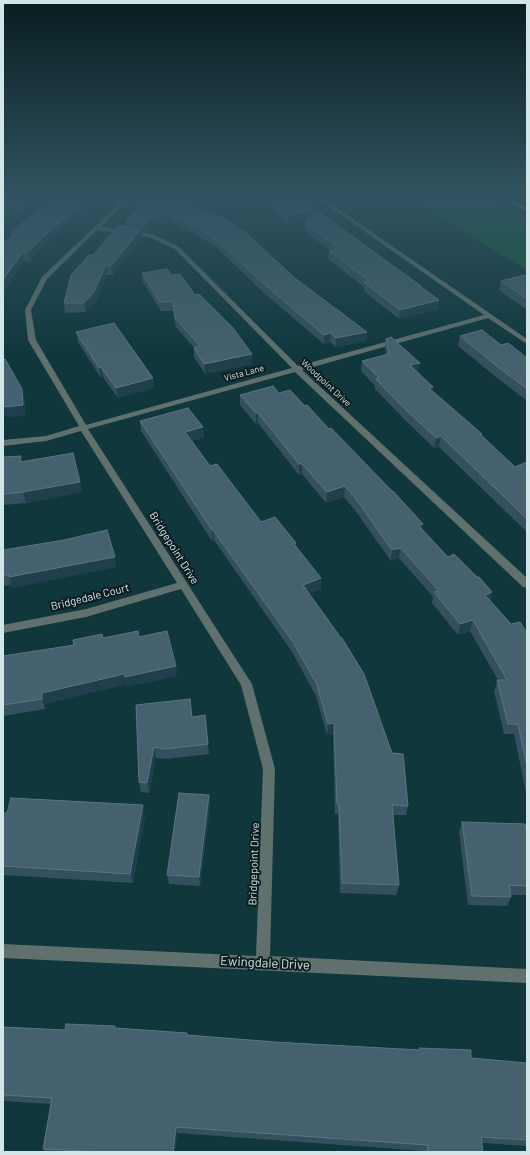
<!DOCTYPE html>
<html>
<head>
<meta charset="utf-8">
<style>
  body { margin:0 }
  #map { position:relative; width:530px; height:1155px; overflow:hidden; background:#0f373c; font-family:Barlow,sans-serif }
  canvas { display:block }
  .frame { position:absolute; inset:0; border:4px solid #d1e6e9; pointer-events:none }
</style>
</head>
<body>
<div id="map">
<canvas width="530" height="1155"></canvas>
<div class="frame"></div>
</div>
<script>
const g = document.querySelector('canvas').getContext('2d');
g.lineJoin = 'round';
function fillPath(path, color) { g.fillStyle = color; g.fill(path, 'evenodd'); }
const toPath = rows => new Path2D(rows.map(r => 'M' + r).join(''));
function trace(path, color, width, dash) { g.strokeStyle = color; g.lineWidth = width; g.lineCap = dash ? 'butt' : 'round'; g.setLineDash(dash || []); g.stroke(path); }
function drawText(font, color, halo, rows, align = 'center') {
  g.font = font + ' Barlow,sans-serif'; g.lineWidth = 4; g.setLineDash([]); g.textBaseline = 'middle'; g.strokeStyle = halo; g.fillStyle = color; for (const [text, x, y, turn = 0] of rows) {
    g.save(); g.translate(x, y); g.rotate((+turn || 0) * Math.PI / 180); g.textAlign = isNaN(turn) ? turn : align; if (halo) g.strokeText(text, 0, 0); g.fillText(text, 0, 0); g.restore();
  }
}
fillPath(toPath([
  [3,199,37,199,3,221],
  [410,199,496,199,527,217,527,270]
]), '#0e5834');
fillPath(toPath([
  [125,199,132,199,125,203,101,227,152,234,179,247,298,366,484,315,318,199,324,199,527,339,527,344,488,318,302,370,527,578,527,588,523,587,295,372,88,429,252,684,275,769,270,956,527,969,527,983,3,958,3,944,256,956,263,769,241,685,181,589,86,617,3,633,3,625,86,609,177,583,81,431,46,441,3,446,3,440,46,436,79,426,28,340,25,310,42,277,121,201,125,199],
  [97,230,149,237,175,249,292,368,86,425,36,340,31,310,47,279,97,230]
]), '#60706d');
fillPath(toPath([
  [504,199,511,199,527,207,527,212,504,199]
]), '#9fc8c0');
fillPath(toPath([
  [52,199,44,246,29,262,24,261,11,236,11,232],
  [128,199,187,199,183,200,296,279,367,332,366,341,336,347,330,342,324,344,264,293,218,249,196,234,169,222,167,224,154,222,147,232,142,231,142,238,113,275,107,275,96,301,86,312,65,313,64,303,93,255,126,227,125,221,140,208,128,203],
  [259,199,301,199,421,286,421,287,439,300,437,309,399,319,364,291,364,287,328,259,329,251,331,251,305,231,305,223,307,220,289,224],
  [142,273,172,275,195,295,252,354,252,364,205,374,194,357,194,348,176,327,173,311,161,311,143,282],
  [527,277,527,310,499,290,501,281],
  [76,332,153,378,154,388,118,398,103,377,101,378,78,342],
  [460,336,501,345,527,358,527,401,491,373,458,346],
  [386,339,418,373,433,387,432,391,482,434,482,436,515,467,527,462,527,532,439,447,434,448,404,419,375,389,375,386,361,371,362,361,386,355,385,348],
  [279,393,422,530,448,557,477,577,492,592,490,601,511,624,527,633,527,793,526,793,514,734,504,734,494,691,498,680,470,631,458,635,432,603,433,597,399,558,391,561,357,513,344,497,326,503,302,474,299,475,258,423,256,424,240,405,240,395],
  [140,421,203,427,204,437,192,441,210,466,261,522,296,546,321,589,309,593,408,806,406,815,393,815,399,885,396,895,340,893,338,814,335,814,333,734,327,735,316,696,292,652,214,540,212,541,141,431],
  [3,457,80,482,82,492,26,503,3,505],
  [3,550,116,567,12,588,12,585,3,586],
  [139,637,177,676,126,687,126,684,45,704,45,709,3,716,3,656,74,645,103,638],
  [136,705,192,717,205,715,209,754,166,759,156,758,149,793,141,792,139,782],
  [209,795,210,805,200,886,169,884,167,875],
  [3,813,145,815,133,883,3,875],
  [462,822,527,835,527,895,511,895,511,897,507,906,468,905,459,832],
  [115,1026,115,1028,187,1033,187,1035,275,1042,419,1050,419,1048,471,1058,527,1063,527,1146,482,1143,483,1152,424,1152,424,1151,177,1133,175,1152,45,1152,43,1149,51,1104,3,1101,3,1027,65,1030]
]), '#34505f');
fillPath(toPath([
  [88,199,99,199,44,246,29,262,27,253,43,237],
  [174,199,187,199,174,204],
  [314,210,314,218,289,224,289,216],
  [154,214,154,222,147,232,146,224],
  [169,214,169,222,167,224,166,216],
  [141,229,142,238,113,275,111,266],
  [23,252,24,261,3,293,3,280],
  [106,265,107,275,96,301,86,312,84,303],
  [439,300,437,309,399,319,400,310],
  [367,332,366,341,336,347,336,338],
  [331,333,330,342,324,344,324,335],
  [252,354,252,364,205,374,204,364],
  [420,363,418,373,408,375,410,365],
  [101,367,103,377,101,378,99,368],
  [153,378,154,388,118,398,116,388],
  [433,387,431,397,429,388],
  [22,389,25,399,26,415,7,418,7,416,3,416,3,406],
  [256,413,258,413,258,423,256,424],
  [203,427,204,437,186,442,185,432],
  [441,436,439,447,434,448,436,438],
  [299,464,302,464,302,474,299,475],
  [80,482,82,492,26,503,23,492],
  [345,486,344,497,326,503,327,492],
  [423,524,421,535,419,526],
  [212,530,213,530,214,540,212,541],
  [401,548,399,558,391,561,392,550],
  [115,557,116,567,12,588,9,577],
  [321,578,321,589,303,596,303,585],
  [492,592,489,603,485,595],
  [473,620,470,631,458,635,460,624],
  [176,666,177,676,126,687,125,677],
  [124,674,126,684,45,704,45,709,42,699,42,693],
  [334,723,333,734,327,735,328,724],
  [154,747,156,758,149,793,147,783],
  [209,795,210,805,200,886,199,877],
  [143,805,145,815,133,883,130,874],
  [176,1127,177,1133,175,1152,173,1152]
]), '#1e3f4b');
const building = toPath([
  [52,199,88,199,43,237,27,253,23,252,3,280,3,244,15,233,11,232,52,199],
  [135,199,179,199,223,218,247,234,296,279,367,332,336,338,331,333,324,335,264,284,217,241,196,226,169,214,166,216,154,214,146,224,125,221,145,203,135,199],
  [269,199,301,199,421,286,420,286,439,300,400,310,364,282,369,281,329,251,339,248,305,223,314,210,289,216,269,199],
  [118,226,141,229,111,266,106,265,94,292,84,303,64,303,71,275,89,255,93,255,118,226],
  [167,269,172,275,180,274,195,295,199,294,233,328,252,354,204,364,194,348,200,346,175,318,173,301,160,302,142,273,167,269],
  [525,275,527,277,527,299,501,281,525,275],
  [114,323,153,378,116,388,101,367,99,368,76,332,114,323],
  [482,330,501,345,508,343,527,358,527,389,493,363,460,336,482,330],
  [391,337,420,363,410,365,433,387,429,388,482,434,481,435,515,467,527,462,527,519,441,436,436,438,405,409,376,379,379,378,362,361,389,354,386,339,391,337],
  [3,359,5,359,22,389,23,405,5,407,5,405,3,406,3,359],
  [273,386,279,393,290,390,305,406,307,405,329,429,331,428,392,491,393,491,423,524,419,526,448,557,454,554,477,577,479,577,492,592,485,595,511,624,520,622,527,633,527,643,526,643,527,645,527,767,518,724,508,724,497,680,507,680,473,620,460,624,434,592,439,591,401,548,392,550,358,502,345,486,327,492,302,464,299,464,258,413,256,413,240,395,273,386],
  [188,408,203,427,185,432,210,466,217,464,261,522,275,517,296,543,294,544,321,578,303,585,341,638,342,638,364,674,392,753,403,754,408,806,392,805,399,885,342,883,339,804,337,804,334,723,328,724,317,685,293,642,213,530,212,530,140,421,188,408],
  [73,453,80,482,23,492,3,494,3,457,21,456,20,462,73,453],
  [107,530,115,557,9,577,9,575,3,575,3,550,64,540,107,530],
  [138,631,139,637,167,631,176,666,125,677,124,674,42,693,42,699,3,705,3,656,74,645,73,640,102,634,103,638,138,631],
  [190,699,192,717,205,715,208,744,165,749,154,747,147,783,139,782,136,705,190,699],
  [179,793,209,795,199,877,167,875,179,793],
  [11,798,143,805,130,874,3,866,3,813,7,813,11,798],
  [462,822,525,824,527,835,527,886,509,885,511,897,472,896,462,822],
  [66,1024,115,1026,115,1028,187,1033,187,1035,275,1042,420,1050,419,1048,471,1050,471,1058,527,1063,527,1140,481,1137,483,1152,428,1152,427,1145,176,1127,173,1152,103,1152,43,1149,52,1098,3,1095,3,1027,65,1030,66,1024]
]);
fillPath(building, '#45606e');
trace(building, '#5b7581', 1);
const sky = g.createLinearGradient(0, 0, 0, 360);
sky.addColorStop(0, '#081e21');
sky.addColorStop(0.55, '#315361');
sky.addColorStop(1, '#31536100');
g.fillStyle = sky;
g.fillRect(0, 0, 530, 360);
drawText('9px', '#d1e6e9', '#0c1c1e', [
  ["Vista Lane",244,373,-15],
  ["Woodpoint Drive",326,383,43]
]);
drawText('11px', '#d1e6e9', '#0c1c1e', [
  ["Bridgepoint Drive",174,548,58],
  ["Bridgedale Court",90,597,-14],
  ["Bridgepoint Drive",254,864,-88]
]);
drawText('13px', '#d1e6e9', '#0c1c1e', [
  ["Ewingdale Drive",265,963,3]
]);
</script>
</body>
</html>
